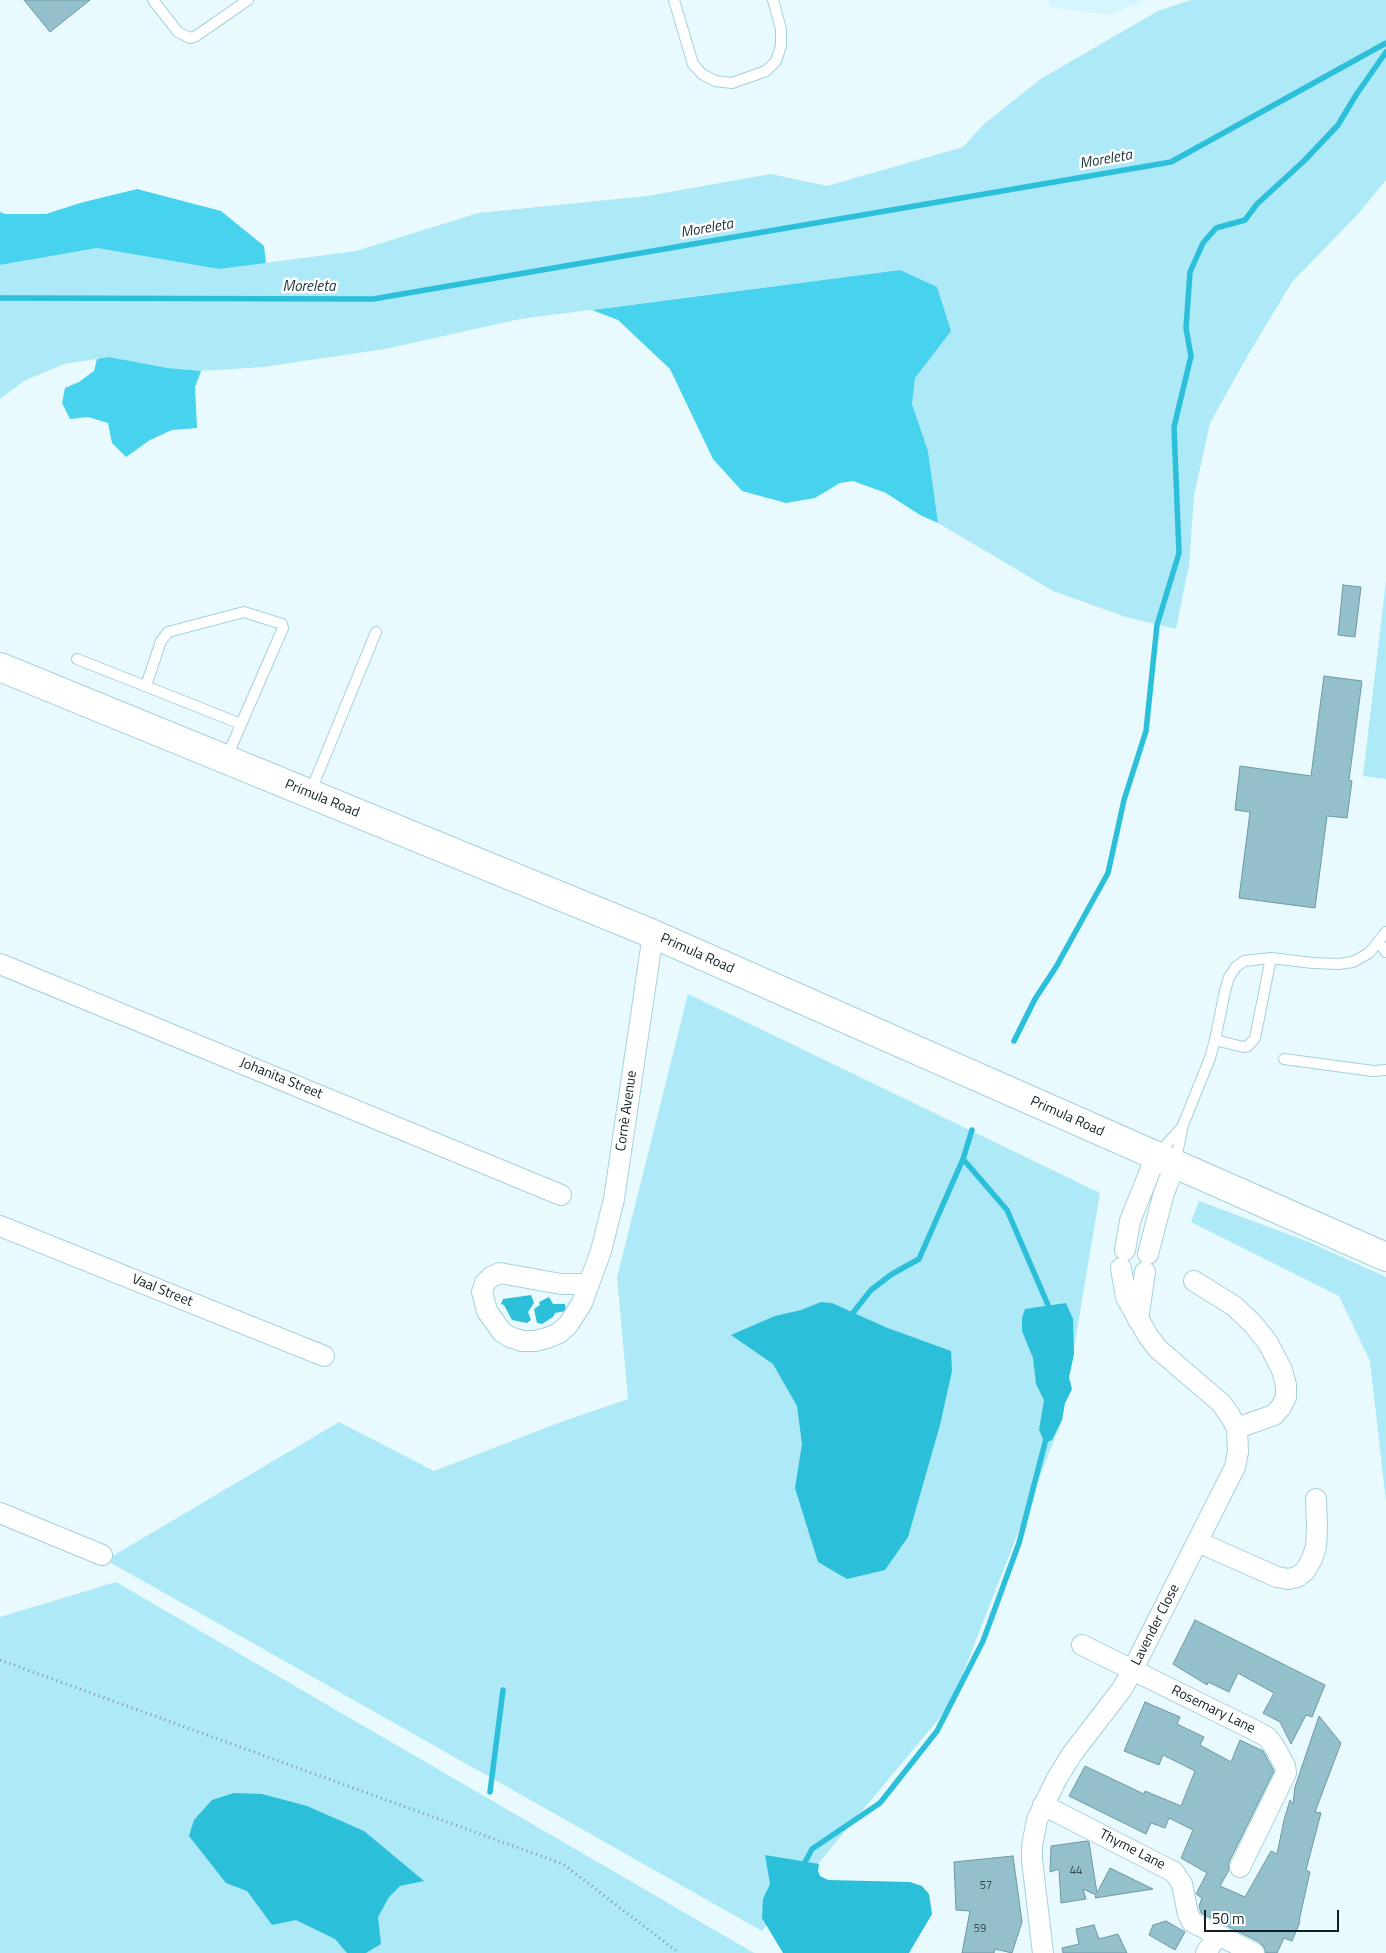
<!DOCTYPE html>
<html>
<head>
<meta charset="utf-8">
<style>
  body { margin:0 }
  #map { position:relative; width:1386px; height:1953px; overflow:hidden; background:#e8fafe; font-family:"Titillium Web",sans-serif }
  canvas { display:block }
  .scale { position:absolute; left:1204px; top:1910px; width:135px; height:22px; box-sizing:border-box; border:2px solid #0e1f23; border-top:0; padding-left:6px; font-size:15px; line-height:18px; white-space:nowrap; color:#0e1f23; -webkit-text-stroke:4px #fff; paint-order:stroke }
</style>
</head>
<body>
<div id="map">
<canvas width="1386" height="1953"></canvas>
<div class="scale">50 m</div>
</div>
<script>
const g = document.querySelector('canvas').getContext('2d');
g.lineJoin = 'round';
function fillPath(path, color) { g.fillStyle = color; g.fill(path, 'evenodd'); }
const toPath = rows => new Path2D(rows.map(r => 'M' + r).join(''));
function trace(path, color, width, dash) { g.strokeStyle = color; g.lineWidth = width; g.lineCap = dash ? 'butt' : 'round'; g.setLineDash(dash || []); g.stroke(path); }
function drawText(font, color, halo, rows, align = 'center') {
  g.font = font + ' "Titillium Web",sans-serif'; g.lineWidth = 5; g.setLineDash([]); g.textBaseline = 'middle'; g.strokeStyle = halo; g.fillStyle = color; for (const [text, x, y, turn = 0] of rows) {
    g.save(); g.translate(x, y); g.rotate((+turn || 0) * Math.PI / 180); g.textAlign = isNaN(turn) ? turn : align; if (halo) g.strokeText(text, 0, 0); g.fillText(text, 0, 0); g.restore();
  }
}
fillPath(toPath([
  [1048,0,1144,0,1112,15,1052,8]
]), '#d5f6fe');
fillPath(toPath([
  [1191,0,1386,0,1386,180,1358,214,1292,282,1248,355,1210,423,1194,496,1189,565,1176,629,1126,617,1053,591,938,523,928,451,912,404,915,378,950,331,900,270,520,319,385,349,263,367,201,371,168,368,109,357,64,364,24,381,0,399,0,265,97,248,219,269,356,251,478,213,647,196,771,174,827,186,963,147,984,124,1042,78,1158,11],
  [1386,581,1386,779,1363,776],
  [688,994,1100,1193,1062,1420,951,1704,762,1931,106,1560,339,1422,434,1471,561,1422,628,1399,617,1277],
  [1199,1201,1309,1242,1386,1277,1386,1501,1370,1361,1339,1296,1191,1222],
  [116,1582,754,1953,0,1953,0,1617]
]), '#ade9f7');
fillPath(toPath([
  [137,189,221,211,264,246,266,263,219,269,97,248,0,265,0,212,5,214,46,214,80,203],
  [900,270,937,287,951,331,915,378,912,404,928,451,938,523,920,515,886,493,853,481,840,483,815,498,786,503,742,491,713,459,670,369,618,320,592,310],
  [109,357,168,368,201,371,195,387,197,428,172,430,150,440,126,457,112,443,108,423,88,417,70,419,62,403,65,388,79,382,94,371,97,359]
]), '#47d2ed');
fillPath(toPath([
  [531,1295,534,1303,528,1312,531,1320,527,1323,512,1320,504,1305,501,1304,503,1299],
  [549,1297,553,1304,565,1304,566,1311,555,1313,553,1317,542,1324,537,1323,534,1309,540,1305,539,1302],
  [821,1302,832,1303,885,1327,951,1351,952,1371,940,1425,908,1537,885,1570,847,1579,818,1562,795,1488,802,1444,797,1406,773,1364,731,1335,775,1316,801,1310],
  [1066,1303,1073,1319,1074,1354,1069,1377,1072,1389,1065,1403,1062,1420,1052,1440,1045,1443,1039,1430,1044,1400,1036,1384,1033,1358,1022,1331,1022,1318,1025,1309],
  [234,1793,262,1794,307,1806,364,1831,424,1881,400,1886,389,1897,378,1917,381,1944,366,1953,347,1953,335,1939,296,1920,272,1925,247,1891,226,1883,189,1836,194,1820,212,1800],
  [765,1855,819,1864,818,1871,820,1876,828,1880,910,1882,922,1886,929,1894,932,1914,909,1953,783,1953,762,1918,763,1899,770,1884]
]), '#2cbfda');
trace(toPath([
  [0,298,373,299,1171,162,1386,43],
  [1014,1041,1035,999,1056,967,1108,873,1124,800,1146,731,1157,625,1179,553,1174,427,1191,356,1186,328,1190,272,1203,243,1216,228,1245,220,1257,204,1305,160,1338,125,1356,95,1386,52],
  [972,1130,963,1159,1007,1210,1048,1305,1050,1313],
  [852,1314,871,1290,892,1274,919,1259,963,1159],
  [490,1792,503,1690],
  [805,1862,812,1849,880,1803,937,1731,983,1641,1019,1543,1047,1435]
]), '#2cbfda', 5.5);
const building = toPath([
  [24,0,90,0,50,32,24,0],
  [1343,585,1361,587,1355,637,1338,635,1343,585],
  [1324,676,1362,681,1349,780,1352,781,1347,818,1327,816,1315,908,1239,898,1250,812,1235,810,1240,766,1311,776,1324,676],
  [1195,1620,1325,1685,1312,1717,1306,1715,1291,1744,1280,1722,1263,1713,1274,1693,1238,1673,1229,1692,1208,1682,1207,1685,1173,1664,1195,1620],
  [1145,1702,1180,1717,1177,1724,1204,1737,1200,1745,1231,1762,1240,1740,1263,1751,1274,1771,1229,1862,1229,1870,1220,1886,1245,1897,1271,1851,1277,1854,1284,1820,1290,1800,1293,1804,1295,1787,1319,1716,1341,1743,1315,1812,1321,1813,1306,1870,1310,1872,1299,1921,1300,1922,1292,1941,1284,1938,1277,1953,1266,1953,1264,1947,1259,1942,1201,1913,1199,1906,1202,1898,1196,1894,1207,1873,1181,1858,1193,1830,1169,1818,1165,1828,1151,1823,1146,1834,1069,1796,1085,1766,1144,1794,1145,1791,1181,1806,1195,1771,1163,1755,1159,1765,1124,1751,1145,1702],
  [1087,1841,1089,1842,1097,1893,1110,1868,1153,1889,1095,1898,1096,1895,1083,1889,1086,1899,1061,1903,1059,1869,1050,1872,1051,1846,1087,1841],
  [1013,1856,1022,1922,1012,1953,995,1949,994,1953,962,1953,970,1911,956,1910,954,1862,1013,1856],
  [1166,1921,1185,1932,1175,1950,1149,1935,1153,1925,1166,1921],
  [1094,1925,1099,1939,1118,1934,1127,1953,1063,1953,1062,1948,1079,1944,1076,1929,1094,1925]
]);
fillPath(building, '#94c0cb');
trace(building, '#6e99a3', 1);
const lane = toPath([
  [153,0,178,32,190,38,196,36,248,0],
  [674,0,693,64,702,74,715,81,732,83,766,71,776,61,781,46,781,29,773,0],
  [77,659,241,724],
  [146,686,161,641,168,632,244,612,282,624,283,628,226,759],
  [310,793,376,632],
  [1379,943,1386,952],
  [1215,1040,1243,1047,1248,1046,1255,1038,1271,958],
  [1284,1059,1373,1071,1386,1070],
  [1158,1154,1183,1126],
  [1175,1163,1183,1125,1210,1058,1215,1040,1225,991,1229,977,1236,967,1244,961,1271,958,1313,963,1338,964,1353,962,1369,953,1386,932]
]);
const street = toPath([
  [0,964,561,1195],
  [0,1226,324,1356],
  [1125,1250,1130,1221,1156,1156],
  [1148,1254,1163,1196,1175,1164],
  [1194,1281,1234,1306,1253,1324,1268,1343,1282,1370,1286,1385,1286,1397,1281,1407,1274,1415,1237,1428],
  [588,1284,561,1284,500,1273,491,1277,485,1283,482,1292,487,1311,502,1332,510,1337,522,1341,535,1341,547,1338,559,1333,568,1325,582,1303,601,1251,614,1199,653,934],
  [1138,1320,1145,1272],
  [0,1513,102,1555],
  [1198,1542,1277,1577,1288,1579,1297,1577,1305,1571,1312,1559,1316,1547,1317,1528,1316,1499],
  [1082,1645,1258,1732,1267,1737,1274,1746,1285,1766,1286,1773,1240,1867],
  [1043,1805,1174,1872,1182,1884,1188,1914,1192,1922,1254,1953],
  [1043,1953,1032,1860,1032,1846,1037,1820,1056,1780,1072,1754,1122,1689,1132,1671,1235,1467,1238,1452,1237,1428,1229,1414,1221,1403,1158,1349,1148,1336,1126,1297,1121,1268],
  [1206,1953,1217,1936]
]);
const secondary = toPath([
  [0,667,653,934,1386,1257]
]);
trace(lane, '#a4d1dc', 12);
trace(street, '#a4d1dc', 22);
trace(secondary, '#a4d1dc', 30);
trace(toPath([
  [0,1660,563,1864,679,1953]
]), '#84969a', 3, [1, 4]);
trace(lane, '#fff', 10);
trace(street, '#fff', 20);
trace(secondary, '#fff', 28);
drawText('11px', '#30474d', null, [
  ["44",1076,1871],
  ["57",986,1886],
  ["59",980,1929]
]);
drawText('14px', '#0e1f23', '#fff', [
  ["Primula Road",322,799,22],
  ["Primula Road",697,954,24],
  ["Johanita Street",281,1079,22],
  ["Cornè Avenue",627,1111,-82],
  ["Primula Road",1067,1117,24],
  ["Vaal Street",162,1291,22],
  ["Lavender Close",1156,1625,-63],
  ["Rosemary Lane",1213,1710,26],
  ["Thyme Lane",1132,1850,27]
]);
drawText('italic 15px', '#21383e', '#fff', [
  ["Moreleta",1106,160,-10],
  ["Moreleta",707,229,-10],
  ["Moreleta",309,287]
]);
</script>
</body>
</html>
